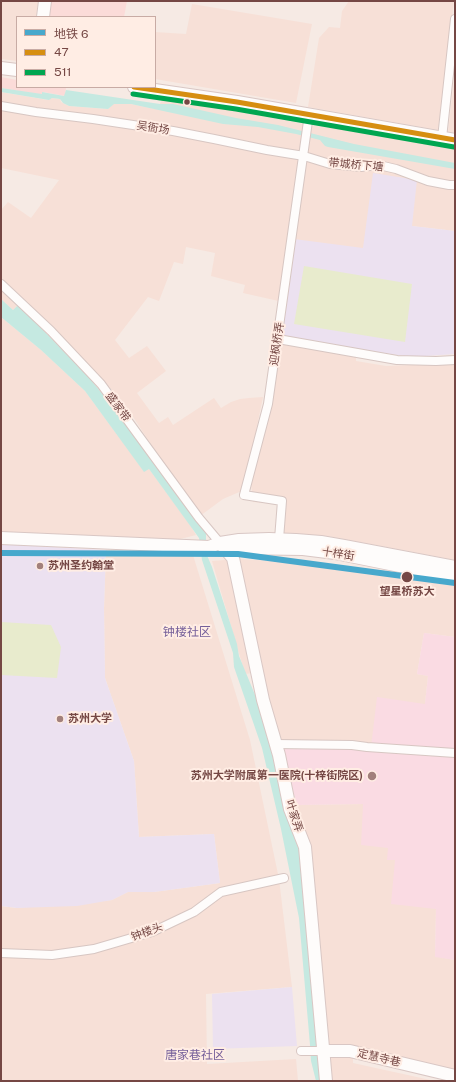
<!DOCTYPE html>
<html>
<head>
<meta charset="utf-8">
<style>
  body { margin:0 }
  #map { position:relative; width:456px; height:1082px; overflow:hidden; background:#f6eae4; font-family:"Public Sans","Noto Sans SC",sans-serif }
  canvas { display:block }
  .frame { position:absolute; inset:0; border:2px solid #754744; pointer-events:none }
  .legend { position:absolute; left:16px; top:16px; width:140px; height:72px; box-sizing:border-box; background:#ffede4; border:1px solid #c8aba4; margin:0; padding:5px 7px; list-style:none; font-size:12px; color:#754744 }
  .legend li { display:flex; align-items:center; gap:8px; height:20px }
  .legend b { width:20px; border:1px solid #c8aba4 }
</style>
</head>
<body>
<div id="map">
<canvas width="456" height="1082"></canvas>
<div class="frame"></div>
<ul class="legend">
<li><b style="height:5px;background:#47a8cc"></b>地铁 6</li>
<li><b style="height:5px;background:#d68e11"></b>47</li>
<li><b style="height:5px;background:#00a651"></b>511</li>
</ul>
</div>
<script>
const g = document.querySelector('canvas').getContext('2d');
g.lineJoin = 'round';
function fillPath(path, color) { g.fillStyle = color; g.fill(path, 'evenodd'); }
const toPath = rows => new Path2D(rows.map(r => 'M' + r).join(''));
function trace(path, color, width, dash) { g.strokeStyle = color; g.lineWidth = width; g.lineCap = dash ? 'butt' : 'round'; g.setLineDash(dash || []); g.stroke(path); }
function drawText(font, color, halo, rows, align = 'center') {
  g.font = font + ' "Public Sans","Noto Sans SC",sans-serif'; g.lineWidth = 4; g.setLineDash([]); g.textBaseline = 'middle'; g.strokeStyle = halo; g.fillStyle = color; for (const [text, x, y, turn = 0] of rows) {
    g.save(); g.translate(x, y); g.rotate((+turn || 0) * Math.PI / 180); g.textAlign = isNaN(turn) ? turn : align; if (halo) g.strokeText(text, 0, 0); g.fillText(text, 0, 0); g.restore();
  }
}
fillPath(toPath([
  [1,1,38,1,36,17,17,17,17,61,1,59],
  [349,1,454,1,438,130,308,107,319,38,329,27,340,28,342,11],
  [192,4,312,24,296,103,155,79,155,32,186,34],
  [455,72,455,133,448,132],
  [1,92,48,100,52,98,60,99,61,102,69,106,108,109,113,104,131,104,156,109,163,99,209,106,310,125,455,147,455,231,412,226,363,248,283,302,243,293,245,285,211,276,215,253,186,247,183,264,174,262,159,301,148,297,115,340,129,358,147,346,166,371,137,393,159,423,168,417,173,425,214,398,221,408,231,402,240,399,249,398,263,397,244,490,223,499,200,516,190,504,124,403,113,391,98,375,20,303,13,310,1,299,1,210,8,202,31,218,59,180,1,168],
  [1,317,41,350,85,391,144,471,149,469,189,523,196,535,157,545,1,535],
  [280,344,356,357,356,361,386,366,455,363,455,560,328,536,280,533,281,504,253,502,251,483],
  [106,550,193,555,250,740,279,879,292,987,206,994,207,1064,296,1059,298,1081,1,1081,1,906,17,908,112,900,128,892,154,892,220,883,214,834,139,837,134,761,105,678,104,608],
  [238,559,274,561,315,565,455,586,455,637,424,633,417,674,428,676,425,704,371,747,280,744,261,672,245,674,212,561],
  [363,804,395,860,436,909,435,956,455,960,455,1072,327,1046,312,855,297,805],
  [353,1057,353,1063,435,1081,327,1081,325,1058]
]), '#f7e0d7');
fillPath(toPath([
  [51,1,127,1,124,17,49,17],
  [1,77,17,80,17,87,66,88,65,96,43,92,42,95,1,88]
]), '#fbdbd8');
fillPath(toPath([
  [373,173,417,180,412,226,455,231,455,354,412,357,277,338,294,239,363,248],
  [1,544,106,550,104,608,105,678,134,761,139,837,214,834,220,883,154,892,128,892,112,900,77,906,17,908,1,906],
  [292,987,297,1046,213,1049,212,994]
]), '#ece1f0');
fillPath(toPath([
  [424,633,455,637,455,960,435,957,436,909,391,904,395,860,387,860,388,848,361,845,363,804,297,805,280,744,371,747,377,697,425,704,428,676,417,674]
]), '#fadbe3');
fillPath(toPath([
  [304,266,412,284,405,342,294,324],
  [1,622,51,625,61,647,57,678,1,675]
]), '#e8ebcd');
fillPath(toPath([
  [1,88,42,94,42,92,64,96,66,90,160,104,173,104,236,118,278,125,354,144,455,163,455,169,328,147,325,146,320,140,296,134,258,127,223,124,131,104,114,104,108,109,69,106,63,103,60,99,52,98,49,100,1,92],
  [1,299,13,310,20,303,37,319,35,322,87,375,113,407,147,451,173,490,188,510,206,531,206,553,212,567,237,644,239,656,272,736,290,826,299,850,323,1081,316,1081,311,1061,310,1045,299,918,281,829,262,748,234,667,233,653,202,560,199,538,149,469,144,472,85,391,41,350,1,317]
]), '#c5e9e1');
const street = toPath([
  [1,106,36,112,93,119,173,131,214,139,267,150,304,156,330,164,361,167,379,165,396,169,428,181,449,185,455,185],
  [442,138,455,19],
  [1,284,51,331,101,384,199,518,220,543],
  [278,339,397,360,436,361,455,360],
  [279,539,282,501,244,495,268,404,309,114],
  [276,744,352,745,367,747,455,753],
  [1,953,52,955,94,949,152,932,194,912,221,892,284,878],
  [301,1051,323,1051]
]);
const secondary = toPath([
  [43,17,45,1],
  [1,68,17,70],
  [134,87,237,102,455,140],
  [1,538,209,547,220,543,239,540,269,539,296,540,321,542,344,546,455,567],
  [220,543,233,558,263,700,279,755,290,809,305,847,326,1081],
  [232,548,303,549,335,553,455,577],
  [323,1051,350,1051,455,1076]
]);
trace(street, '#d7c6c2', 10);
trace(secondary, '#d9c7c4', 14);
trace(street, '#fefcfb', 8);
trace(secondary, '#fefcfb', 12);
trace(toPath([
  [134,87,237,102,455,140]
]), '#d68e11', 5);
trace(toPath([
  [133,94,236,109,454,147]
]), '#00a651', 5);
trace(toPath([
  [1,553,238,554,455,583]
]), '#47a8cc', 6);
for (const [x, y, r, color] of [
  [187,102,3.5,"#754744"],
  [40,566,4,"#a2807c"],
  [407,577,6,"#754744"],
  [60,719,4,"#a2807c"],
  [372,776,5,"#a2807c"]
]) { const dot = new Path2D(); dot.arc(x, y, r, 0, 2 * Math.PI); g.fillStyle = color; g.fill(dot); trace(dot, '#ffede4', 1.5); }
drawText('11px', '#754744', '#ffede4', [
  ["吴衙场",153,128,9],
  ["带城桥下塘",356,165,5],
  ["迎枫桥弄",277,344,-82],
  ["盛家带",118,407,53],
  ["十梓街",338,554,9],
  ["叶家弄",294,816,72],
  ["钟楼头",147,932,-20],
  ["定慧寺巷",379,1058,13]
]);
drawText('bold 11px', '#754744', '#ffede4', [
  ["苏州圣约翰堂",48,566],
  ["苏州大学",68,719],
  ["苏州大学附属第一医院(十梓街院区)",363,776,"right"]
], 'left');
drawText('bold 11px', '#754744', '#ffede4', [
  ["望星桥苏大",407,592]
]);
drawText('12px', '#745e99', '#ffede4', [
  ["钟楼社区",187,632],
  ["唐家巷社区",195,1055]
]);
</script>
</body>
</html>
